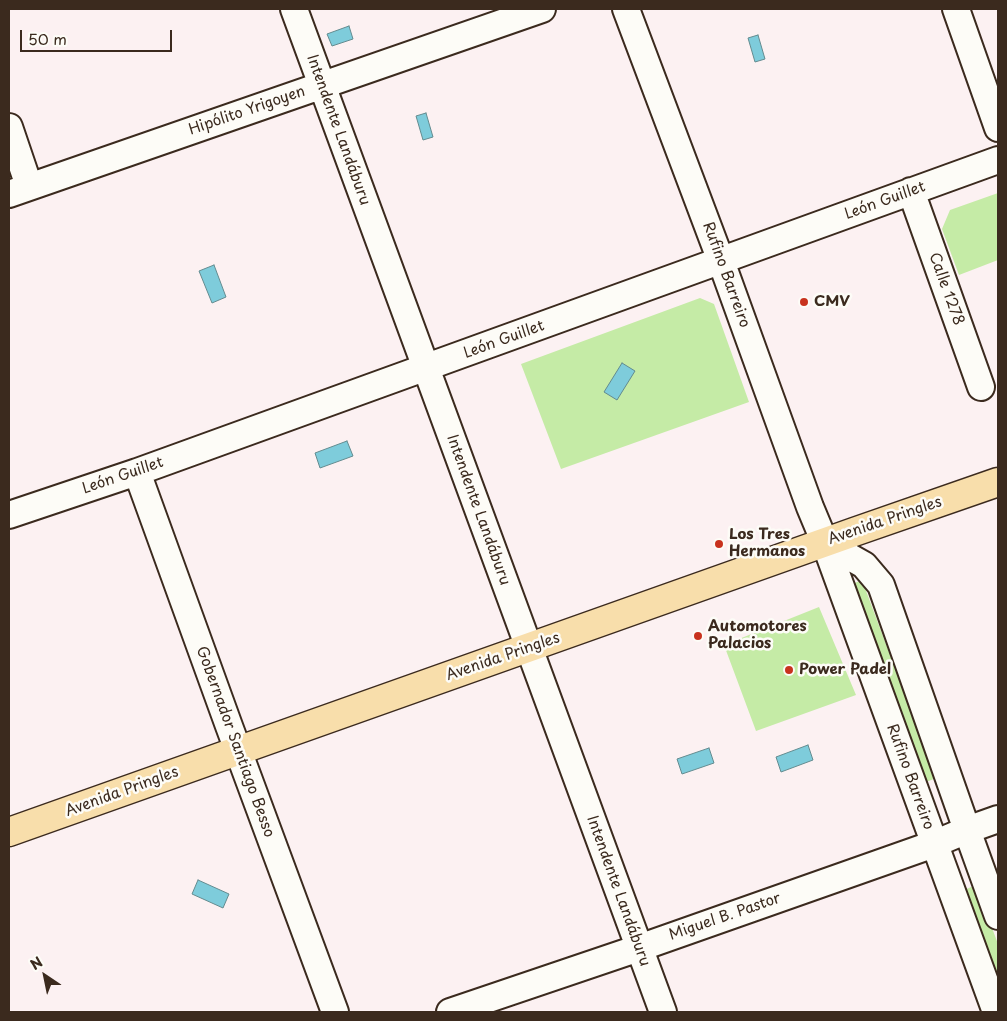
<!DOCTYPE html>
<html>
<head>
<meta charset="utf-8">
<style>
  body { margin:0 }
  #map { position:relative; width:1007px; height:1021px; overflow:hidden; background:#fcf1f2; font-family:"Playpen Sans",sans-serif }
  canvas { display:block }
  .frame { position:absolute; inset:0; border:10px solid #3b2a1e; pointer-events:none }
  .north { position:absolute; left:20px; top:951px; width:50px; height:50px; -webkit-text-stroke:4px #fdfcf7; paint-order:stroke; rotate:326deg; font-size:14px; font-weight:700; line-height:20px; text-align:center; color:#3b2a1e }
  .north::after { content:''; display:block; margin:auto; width:18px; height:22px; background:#3b2a1e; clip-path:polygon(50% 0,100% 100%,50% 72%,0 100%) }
  .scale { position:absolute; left:20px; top:30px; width:152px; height:22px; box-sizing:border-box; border:2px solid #3b2a1e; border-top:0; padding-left:6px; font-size:15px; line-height:18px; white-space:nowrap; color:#3b2a1e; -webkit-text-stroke:4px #fdfcf7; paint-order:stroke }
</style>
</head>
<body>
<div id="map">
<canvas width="1007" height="1021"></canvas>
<div class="frame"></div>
<div class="north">N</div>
<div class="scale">50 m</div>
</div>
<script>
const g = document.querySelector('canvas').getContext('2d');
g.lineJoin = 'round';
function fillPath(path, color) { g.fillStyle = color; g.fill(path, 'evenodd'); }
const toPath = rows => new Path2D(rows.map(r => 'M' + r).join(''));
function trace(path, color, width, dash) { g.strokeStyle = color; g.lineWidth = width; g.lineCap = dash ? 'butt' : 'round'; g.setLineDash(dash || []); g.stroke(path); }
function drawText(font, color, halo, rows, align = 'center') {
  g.font = font + ' "Playpen Sans",sans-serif'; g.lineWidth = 5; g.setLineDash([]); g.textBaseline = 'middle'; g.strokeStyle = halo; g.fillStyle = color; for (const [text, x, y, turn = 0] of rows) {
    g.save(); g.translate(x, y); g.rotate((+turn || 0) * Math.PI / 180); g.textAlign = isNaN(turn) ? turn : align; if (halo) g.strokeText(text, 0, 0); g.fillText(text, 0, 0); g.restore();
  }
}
fillPath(toPath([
  [998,193,998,260,959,275,942,229,950,210],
  [700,298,714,304,749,402,561,469,521,364],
  [862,580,936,778,924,783,850,585],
  [819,607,856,695,756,731,724,645],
  [976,885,998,944,998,982,964,890]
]), '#c5eba6');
const water = toPath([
  [349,26,353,39,332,46,327,34,349,26],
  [758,35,765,59,755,62,748,38,758,35],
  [426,113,433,137,423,140,416,116,426,113],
  [214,265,226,297,212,303,199,271,214,265],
  [622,363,635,371,617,400,604,392,622,363],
  [347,441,353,456,320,468,315,453,347,441],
  [808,745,813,760,781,772,776,757,808,745],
  [709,748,714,763,682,774,677,759,709,748],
  [198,880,229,894,223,908,192,894,198,880]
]);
fillPath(water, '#7eccdb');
trace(water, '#638b8f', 1);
const minor = toPath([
  [294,9,663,1012],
  [626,9,721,261,810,507,825,543,996,1012],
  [956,9,998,128],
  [9,127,29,186],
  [911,191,981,387],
  [9,194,542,9],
  [137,472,229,726,335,1012],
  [9,515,137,472,998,160],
  [825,543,864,565,881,585,967,830,998,916],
  [450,1012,639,948,934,844,967,830,998,819]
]);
const major = toPath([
  [9,832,854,532,998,482]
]);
trace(minor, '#3b2a1e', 30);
trace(major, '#3b2a1e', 31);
trace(minor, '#fdfcf7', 26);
trace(major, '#f8deab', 28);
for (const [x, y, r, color] of [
  [804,302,5,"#c8321e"],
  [719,544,5,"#c8321e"],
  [698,636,5,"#c8321e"],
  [789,670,5,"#c8321e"]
]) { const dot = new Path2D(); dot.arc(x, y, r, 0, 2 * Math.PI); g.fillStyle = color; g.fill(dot); trace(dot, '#fdfcf7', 2); }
drawText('15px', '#3b2a1e', '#fdfcf7', [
  ["Hipólito Yrigoyen",247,111,-19],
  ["Intendente Landáburu",338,130,70],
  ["León Guillet",885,201,-20],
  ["Rufino Barreiro",726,275,70],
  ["Calle 1278",946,289,70],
  ["León Guillet",504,340,-20],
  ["León Guillet",123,476,-19],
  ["Intendente Landáburu",478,510,70],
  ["Avenida Pringles",885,521,-19],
  ["Avenida Pringles",503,657,-19],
  ["Gobernador Santiago Besso",235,742,70],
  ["Rufino Barreiro",910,777,70],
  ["Avenida Pringles",122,792,-20],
  ["Intendente Landáburu",618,891,70],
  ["Miguel B. Pastor",725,917,-19]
]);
drawText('bold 15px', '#3b2a1e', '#fdfcf7', [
  ["CMV",814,302],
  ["Los Tres",729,535],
  ["Hermanos",729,552],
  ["Automotores",708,627],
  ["Palacios",708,644],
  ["Power Padel",799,670]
], 'left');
</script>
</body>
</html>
